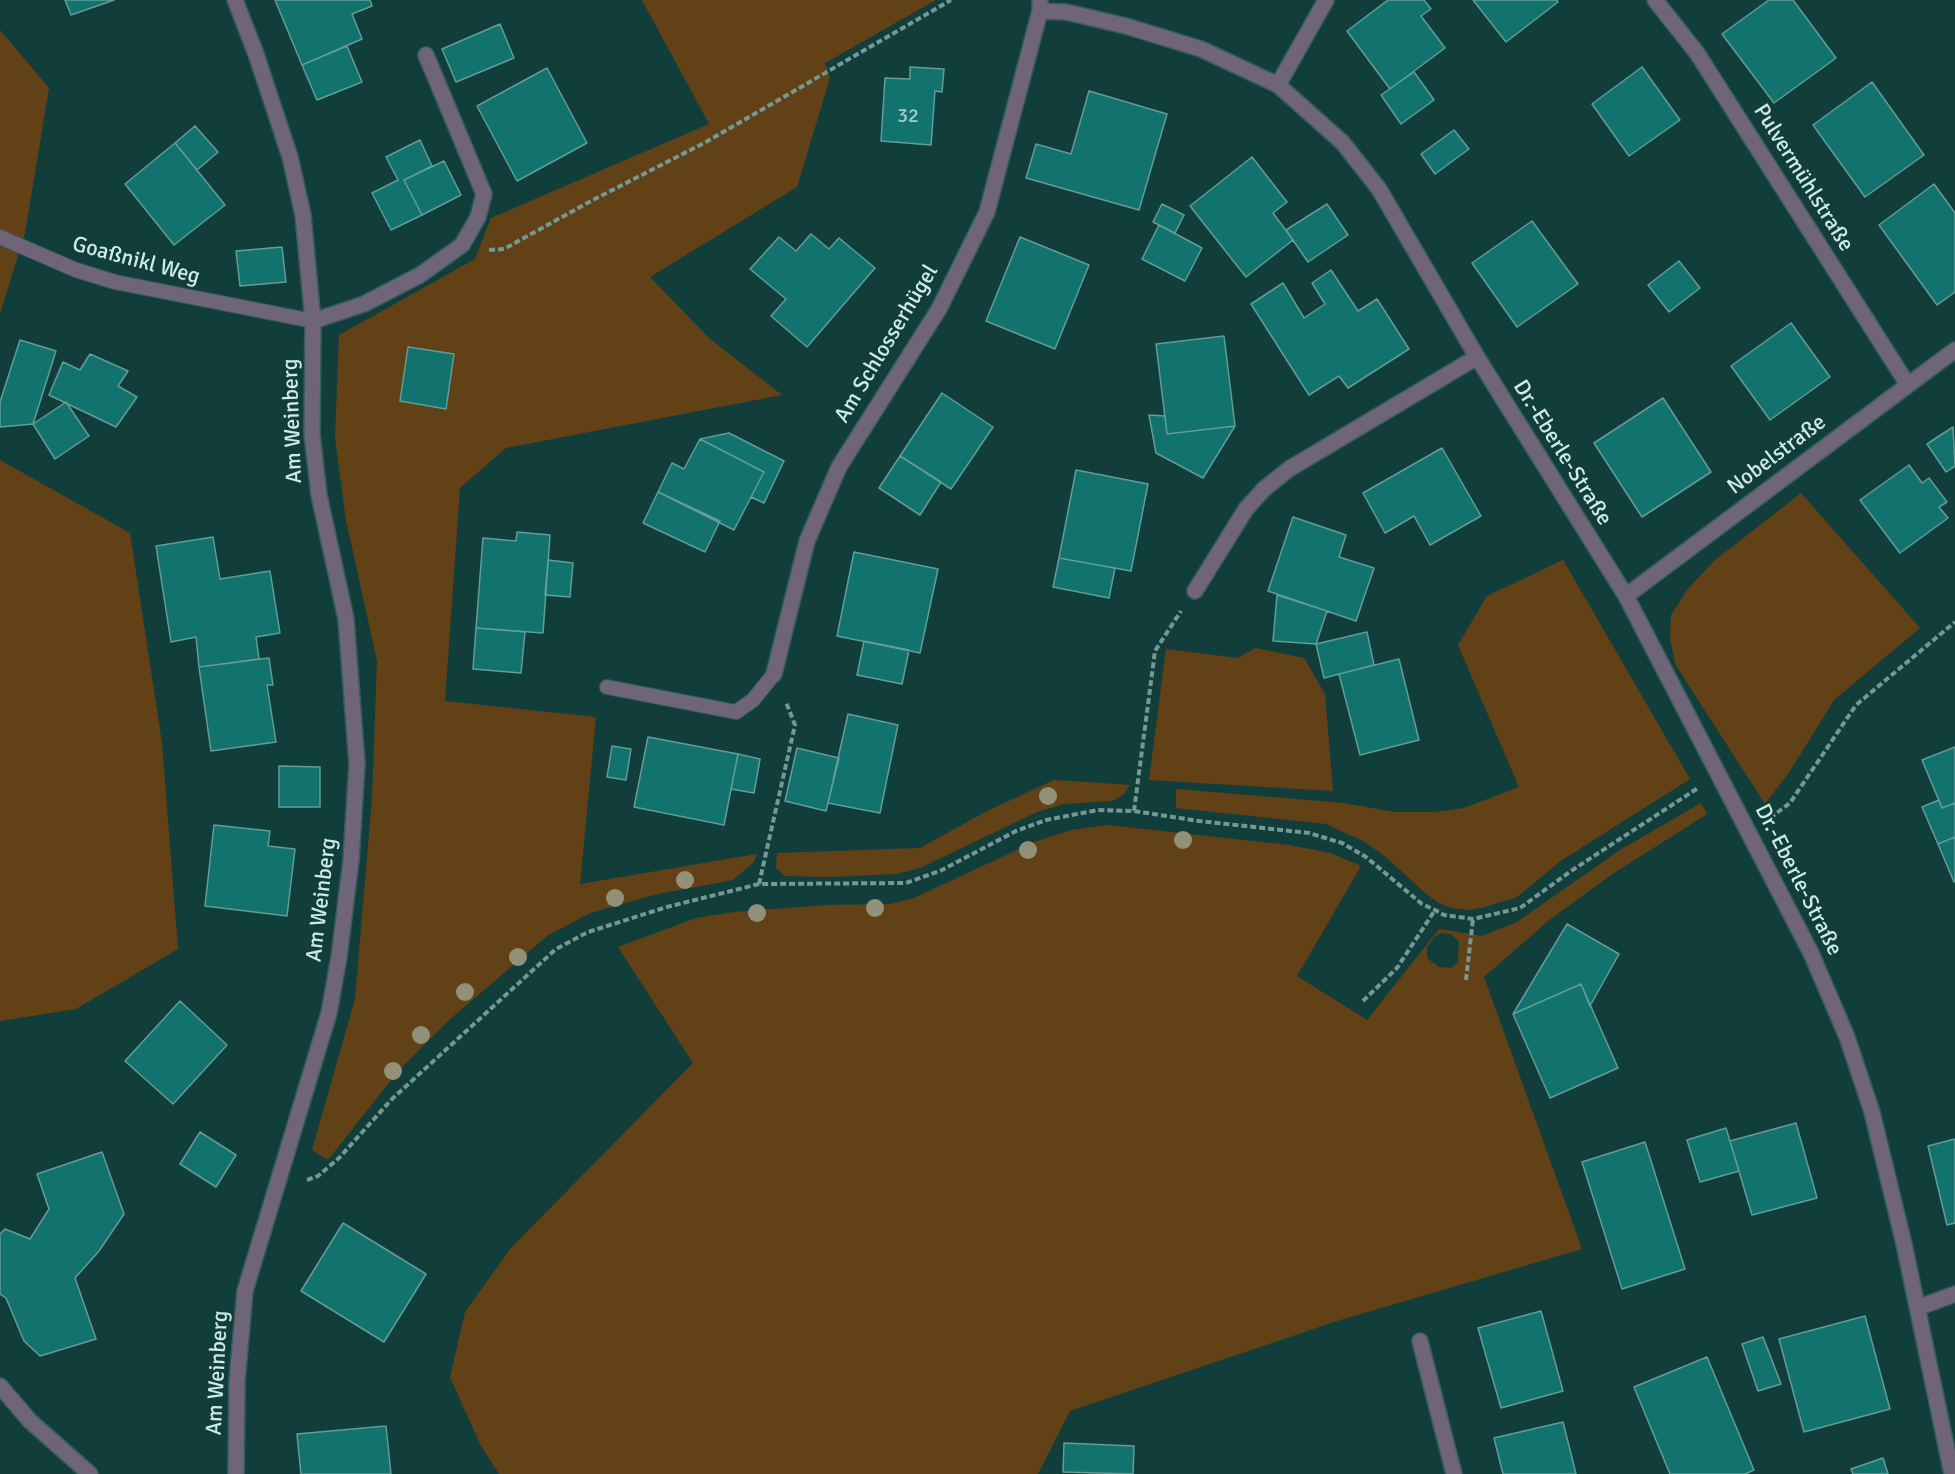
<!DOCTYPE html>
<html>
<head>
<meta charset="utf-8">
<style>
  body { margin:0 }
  canvas { display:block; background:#113e3b }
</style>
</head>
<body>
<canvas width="1955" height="1474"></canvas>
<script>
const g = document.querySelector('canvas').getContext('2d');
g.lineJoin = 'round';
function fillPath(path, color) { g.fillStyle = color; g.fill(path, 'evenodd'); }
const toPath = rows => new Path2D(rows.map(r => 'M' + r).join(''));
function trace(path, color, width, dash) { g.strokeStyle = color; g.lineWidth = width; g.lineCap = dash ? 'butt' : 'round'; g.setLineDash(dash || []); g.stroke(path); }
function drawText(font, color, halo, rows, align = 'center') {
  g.font = font + ' Signika,sans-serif'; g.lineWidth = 4.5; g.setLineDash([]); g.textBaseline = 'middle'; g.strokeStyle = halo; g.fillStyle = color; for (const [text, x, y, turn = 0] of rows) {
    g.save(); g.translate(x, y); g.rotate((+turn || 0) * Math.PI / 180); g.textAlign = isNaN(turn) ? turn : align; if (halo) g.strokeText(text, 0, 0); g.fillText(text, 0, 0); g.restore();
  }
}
fillPath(toPath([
  [642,0,936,0,825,63,830,78,797,187,650,277,710,339,782,395,506,448,460,488,445,701,596,717,580,884,757,854,754,862,733,880,653,895,590,913,547,936,448,1021,399,1070,328,1160,312,1150,355,999,372,799,377,661,346,520,335,438,339,335,475,259,491,218,709,124],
  [0,30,49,88,25,233,0,314],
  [0,460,130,533,162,743,178,949,76,1009,0,1021],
  [1801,493,1920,628,1834,700,1790,771,1765,804,1675,664,1670,638,1671,615,1688,589,1714,561],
  [1563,560,1690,779,1562,860,1517,897,1485,907,1468,910,1452,908,1439,903,1424,892,1386,857,1365,842,1326,824,1176,808,1176,789,1344,803,1394,812,1435,812,1464,808,1519,787,1458,645,1487,596],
  [1255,648,1304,658,1325,694,1333,791,1149,780,1166,649,1238,658],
  [1054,780,1130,785,1123,795,1112,801,1064,804,1037,812,920,868,896,874,830,877,790,876,785,876,776,868,777,853,920,848,989,810],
  [1701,803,1707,814,1611,875,1548,921,1484,977,1582,1249,1337,1321,1070,1411,1038,1474,499,1474,480,1444,450,1377,465,1312,511,1248,693,1063,618,947,696,918,734,912,826,905,891,904,914,898,1034,842,1072,830,1107,825,1135,828,1289,845,1330,853,1361,866,1297,976,1367,1020,1439,929,1482,936,1517,922,1620,850],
  [1442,933,1451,934,1459,941,1458,962,1451,968,1439,967,1427,958,1427,947,1434,937]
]), '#634116');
const building = toPath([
  [65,0,114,0,71,15,65,0],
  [275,0,370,0,372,6,352,14,362,39,302,65,275,0],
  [1388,0,1424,0,1431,9,1421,16,1445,48,1390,89,1347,31,1388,0],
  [1473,0,1557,0,1558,2,1506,42,1473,0],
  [1769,0,1793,0,1836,58,1774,103,1722,34,1769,0],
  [500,24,514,58,456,82,442,49,500,24],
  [347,46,362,82,317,100,302,65,347,46],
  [910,67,944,69,942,92,935,91,931,145,881,141,885,78,910,79,910,67],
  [1642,67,1680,120,1629,156,1592,104,1642,67],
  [547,68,587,143,517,181,477,106,547,68],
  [1414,72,1434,100,1401,124,1381,95,1414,72],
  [1872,82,1924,155,1865,197,1813,125,1872,82],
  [1089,91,1167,114,1139,210,1026,178,1036,144,1071,154,1089,91],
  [195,126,218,152,197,170,175,143,195,126],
  [1454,130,1469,149,1435,174,1421,154,1454,130],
  [420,140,432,166,404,180,422,215,391,230,372,193,398,180,386,157,420,140],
  [175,143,225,205,174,245,125,184,175,143],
  [1252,157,1287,202,1273,213,1293,240,1246,277,1190,206,1252,157],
  [444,161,461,195,422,215,404,180,444,161],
  [1934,184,1955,213,1955,292,1937,305,1879,225,1934,184],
  [1162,204,1184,215,1175,233,1153,222,1162,204],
  [1327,204,1348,235,1308,262,1286,230,1327,204],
  [1532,221,1578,284,1517,327,1472,263,1532,221],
  [1159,225,1202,248,1185,281,1142,259,1159,225],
  [811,234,829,249,839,238,875,268,807,347,771,316,786,299,750,269,779,237,796,251,811,234],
  [1020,237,1089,265,1055,349,986,321,1020,237],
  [282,247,286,282,240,286,236,251,282,247],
  [1679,261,1700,288,1669,312,1648,285,1679,261],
  [1331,270,1358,311,1377,299,1409,349,1348,388,1339,376,1309,395,1251,304,1283,283,1304,318,1325,304,1312,283,1331,270],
  [1791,323,1830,377,1770,420,1731,366,1791,323],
  [1224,336,1235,426,1167,434,1156,344,1224,336],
  [20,340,56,351,33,424,0,427,0,402,20,340],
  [408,347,454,354,446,409,400,401,408,347],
  [90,354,128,371,118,386,137,397,116,427,49,395,63,362,80,370,90,354],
  [942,393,993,427,951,489,900,456,942,393],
  [1663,398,1711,472,1642,517,1594,443,1663,398],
  [66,402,89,436,55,459,33,424,66,402],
  [1149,415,1165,416,1167,434,1235,426,1203,478,1156,453,1149,415],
  [1953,427,1955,466,1946,472,1927,444,1953,427],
  [729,433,784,461,764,503,751,497,764,472,700,439,729,433],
  [700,439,764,472,734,530,658,492,672,463,684,469,700,439],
  [1442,448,1481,516,1430,545,1414,516,1385,533,1363,493,1442,448],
  [900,456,941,482,920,515,879,488,900,456],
  [1909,465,1922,483,1929,478,1947,502,1939,507,1948,518,1900,553,1860,500,1909,465],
  [1076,470,1148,484,1131,571,1059,558,1076,470],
  [658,492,720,521,705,552,643,523,658,492],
  [1293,517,1346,535,1339,557,1374,568,1356,621,1268,591,1293,517],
  [517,532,550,535,543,633,476,628,483,538,516,541,517,532],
  [213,537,220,579,270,571,280,633,256,637,259,659,199,667,196,637,171,642,156,546,213,537],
  [854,552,938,569,920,653,837,636,854,552],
  [1059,558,1115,568,1109,598,1053,587,1059,558],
  [548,560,573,563,570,597,545,595,548,560],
  [1277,595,1327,611,1316,644,1273,641,1277,595],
  [476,628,525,632,521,673,473,669,476,628],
  [1367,632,1374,665,1324,678,1316,644,1367,632],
  [864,641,909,650,902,684,857,675,864,641],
  [269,658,273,685,267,685,276,742,211,751,199,667,269,658],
  [1399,659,1419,740,1360,755,1339,674,1399,659],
  [848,714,898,725,880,813,828,803,848,714],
  [648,737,738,754,724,825,634,807,648,737],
  [612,746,631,749,626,780,607,777,612,746],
  [1955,747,1955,803,1942,808,1922,760,1955,747],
  [797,748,839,758,826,811,785,801,797,748],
  [738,754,760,759,754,793,731,789,738,754],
  [279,766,320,767,320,807,279,807,279,766],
  [1939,800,1942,808,1955,803,1955,837,1938,844,1922,807,1939,800],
  [214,825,270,831,268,846,295,849,287,916,205,906,214,825],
  [1955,837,1955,881,1954,882,1938,844,1955,837],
  [1567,924,1619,954,1590,1006,1581,984,1513,1014,1567,924],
  [1581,984,1618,1068,1550,1098,1513,1014,1581,984],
  [180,1001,227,1045,173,1104,125,1061,180,1001],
  [1796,1123,1817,1198,1752,1215,1730,1141,1796,1123],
  [1726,1128,1739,1171,1700,1182,1687,1140,1726,1128],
  [200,1132,236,1155,216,1187,180,1164,200,1132],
  [1955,1139,1955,1223,1947,1225,1928,1146,1955,1139],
  [1645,1142,1685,1269,1622,1289,1582,1162,1645,1142],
  [102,1152,124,1214,99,1251,75,1278,96,1339,40,1356,24,1341,6,1298,0,1294,0,1234,5,1229,30,1239,49,1209,37,1174,102,1152],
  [343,1223,426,1274,384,1342,301,1291,343,1223],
  [1541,1311,1563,1391,1501,1408,1478,1328,1541,1311],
  [1865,1316,1890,1409,1804,1432,1779,1339,1865,1316],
  [1763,1337,1781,1384,1758,1391,1742,1344,1763,1337],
  [1707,1357,1754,1470,1745,1474,1670,1474,1634,1387,1707,1357],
  [1563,1422,1576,1474,1503,1474,1494,1438,1563,1422],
  [386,1426,391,1474,301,1474,297,1434,386,1426],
  [1064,1443,1134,1446,1133,1474,1063,1472,1064,1443],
  [1883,1458,1888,1474,1853,1474,1851,1469,1883,1458]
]);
fillPath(building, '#12726d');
trace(building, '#639d98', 1.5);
const service = toPath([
  [0,237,76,270,115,282,313,321],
  [607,687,736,712,753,700,774,674]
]);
const minor = toPath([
  [235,0,256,54,290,157,303,215,313,321,312,434,319,495,346,619,357,764,351,860,339,957,329,1013,245,1291,237,1381,236,1474],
  [1655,0,1697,53,1908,385],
  [1040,11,1066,12,1126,26,1201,49,1278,85,1343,143,1379,189,1477,357,1626,596,1811,953,1847,1037,1872,1112,1904,1244,1952,1474],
  [1278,85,1326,0],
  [313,321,364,304,420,275,462,245,478,217,484,194,426,55],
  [1195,591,1246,509,1264,489,1289,469,1477,357],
  [1626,596,1955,350],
  [774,674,807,541,839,467,939,309,987,212,1040,11,1040,0],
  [1917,1308,1955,1294],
  [1420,1341,1454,1474],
  [0,1386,30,1421,90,1474]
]);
trace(service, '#335d5a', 16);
trace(minor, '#335d5a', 18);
trace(toPath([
  [489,250,504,249,591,201,706,142,951,0],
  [1134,811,1155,651,1181,611],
  [1770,818,1790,803,1856,705,1955,622],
  [759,884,795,725,786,702],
  [1466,980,1473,919],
  [1363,1001,1397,968,1435,910],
  [307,1180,318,1176,339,1158,392,1099,556,949,588,932,667,907,759,884,906,883,940,871,1016,831,1046,820,1098,810,1134,811,1199,821,1309,833,1342,843,1366,857,1422,904,1435,910,1444,915,1473,919,1520,908,1571,871,1698,788]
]), '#749895', 4, [6, 3]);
trace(service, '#6f647a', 14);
trace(minor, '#6f647a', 15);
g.fillStyle = '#919179';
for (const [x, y] of [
  [1048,796],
  [1183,840],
  [1028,850],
  [685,880],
  [615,898],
  [875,908],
  [757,913],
  [518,957],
  [465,992],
  [421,1035],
  [393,1071]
]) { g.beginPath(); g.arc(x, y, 9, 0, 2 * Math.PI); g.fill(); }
drawText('20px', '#a0cdc9', null, [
  ["32",908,117]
]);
drawText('22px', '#cfebe8', '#113e3b', [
  ["Pulvermühlstraße",1803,178,58],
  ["Goaßnikl Weg",136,261,15],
  ["Am Schlosserhügel",887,344,-59],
  ["Am Weinberg",293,421,-92],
  ["Dr.-Eberle-Straße",1562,453,58],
  ["Nobelstraße",1777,455,-37],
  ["Dr.-Eberle-Straße",1798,880,63],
  ["Am Weinberg",322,900,-83],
  ["Am Weinberg",218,1373,-87]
]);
</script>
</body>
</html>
